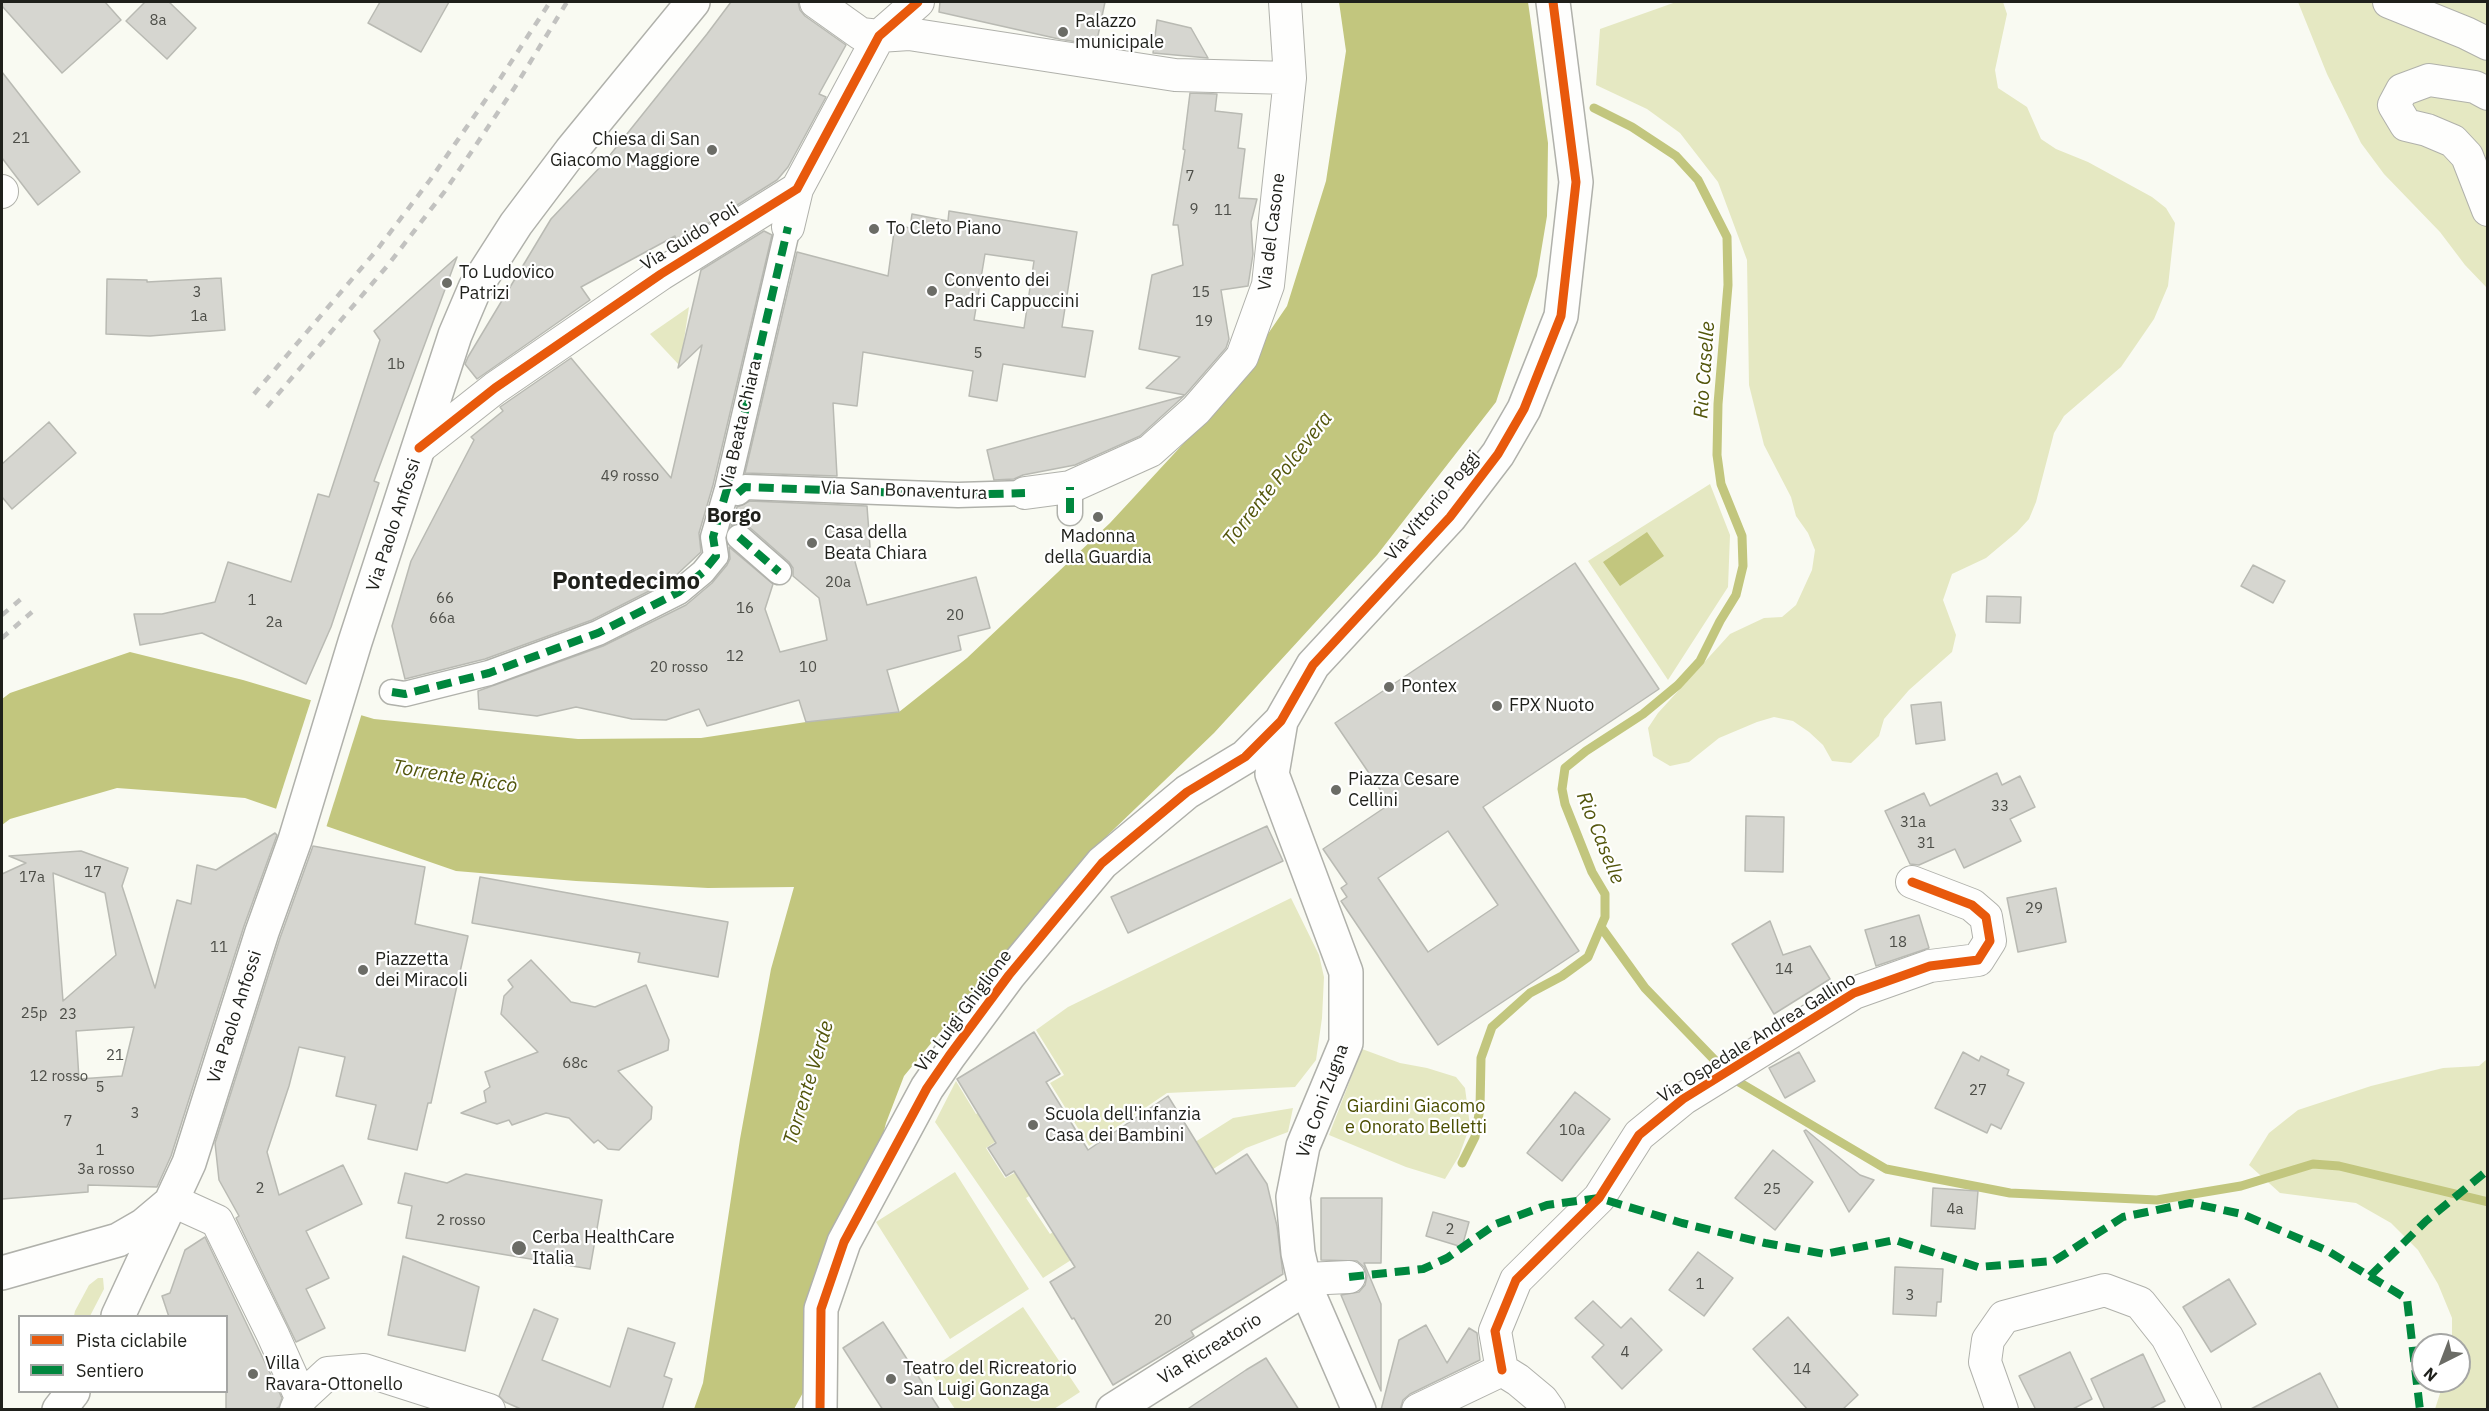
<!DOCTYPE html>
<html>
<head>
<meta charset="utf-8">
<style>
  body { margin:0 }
  #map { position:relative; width:2489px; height:1411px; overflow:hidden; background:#f9faf2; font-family:"IBM Plex Sans",sans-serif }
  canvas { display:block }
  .frame { position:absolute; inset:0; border:3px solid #1f201b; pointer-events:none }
  .legend { position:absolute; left:18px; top:1315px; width:210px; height:78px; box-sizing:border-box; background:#fff; border:2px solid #a5a6a4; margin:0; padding:8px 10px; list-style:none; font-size:18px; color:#1f201b }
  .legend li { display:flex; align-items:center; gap:12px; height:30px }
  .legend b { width:30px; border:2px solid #a5a6a4 }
  .north { position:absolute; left:2411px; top:1333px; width:60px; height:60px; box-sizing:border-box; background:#fff; border:2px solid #a5a6a4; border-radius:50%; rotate:222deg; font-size:16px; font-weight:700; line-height:24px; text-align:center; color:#1f201b }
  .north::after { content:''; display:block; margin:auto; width:21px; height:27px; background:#6b6c66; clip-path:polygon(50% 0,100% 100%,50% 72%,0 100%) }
</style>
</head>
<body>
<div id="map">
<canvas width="2489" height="1411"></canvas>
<div class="frame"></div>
<ul class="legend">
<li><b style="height:8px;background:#e8590c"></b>Pista ciclabile</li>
<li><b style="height:8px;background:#00873e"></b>Sentiero</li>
</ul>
<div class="north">N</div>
</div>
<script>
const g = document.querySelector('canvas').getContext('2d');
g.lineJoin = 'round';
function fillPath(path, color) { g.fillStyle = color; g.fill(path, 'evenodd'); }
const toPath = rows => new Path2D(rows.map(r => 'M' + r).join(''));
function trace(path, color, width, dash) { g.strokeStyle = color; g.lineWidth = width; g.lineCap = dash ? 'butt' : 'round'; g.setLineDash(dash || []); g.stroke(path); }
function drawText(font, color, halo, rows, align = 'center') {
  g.font = font + ' "IBM Plex Sans",sans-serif'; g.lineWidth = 4.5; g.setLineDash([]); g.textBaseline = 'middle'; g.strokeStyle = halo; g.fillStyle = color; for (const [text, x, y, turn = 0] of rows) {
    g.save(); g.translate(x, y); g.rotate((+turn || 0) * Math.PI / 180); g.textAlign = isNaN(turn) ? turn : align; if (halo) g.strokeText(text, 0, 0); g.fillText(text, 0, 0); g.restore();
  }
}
fillPath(toPath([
  [1676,2,2003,2,2007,14,1995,70,1998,88,2027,107,2041,139,2056,149,2088,162,2152,197,2166,208,2175,223,2168,286,2154,319,2121,367,2064,416,2054,433,2036,502,2029,519,2017,532,1986,558,1952,574,1943,600,1956,635,1952,652,1909,690,1884,719,1879,736,1851,763,1832,761,1823,745,1809,732,1793,721,1774,717,1757,722,1719,738,1689,762,1670,766,1653,756,1648,728,1658,713,1730,634,1764,618,1782,617,1796,605,1812,570,1815,550,1808,533,1796,516,1791,497,1764,445,1749,385,1747,260,1718,182,1680,133,1647,109,1596,85,1600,29],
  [2298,2,2487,2,2487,288,2465,265,2440,232,2384,174,2361,143,2327,74],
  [689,307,680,366,650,334],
  [1710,484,1730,535,1728,587,1668,680,1588,561],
  [1291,898,1319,955,1324,977,1322,1018,1316,1060,1295,1087,1167,1093,1089,1146,1050,1083,1064,1075,1036,1030,1068,1007],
  [1362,1049,1400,1063,1427,1068,1456,1077,1465,1088,1470,1126,1459,1156,1445,1179,1406,1167,1329,1135],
  [2487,1059,2487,1409,2435,1409,2444,1381,2459,1381,2459,1345,2452,1345,2452,1318,2438,1284,2418,1250,2391,1223,2356,1203,2280,1193,2249,1165,2269,1133,2298,1110,2371,1086,2443,1068,2479,1066],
  [956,1081,976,1114,984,1109,1001,1138,986,1148,1005,1178,1022,1169,1036,1192,1026,1198,1050,1234,1233,1118,1293,1108,1288,1132,1246,1148,1043,1278,935,1122],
  [955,1172,1029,1289,950,1339,876,1222],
  [98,1278,103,1278,104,1289,90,1316,74,1316,75,1311,89,1285],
  [1023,1307,1080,1392,1054,1409,955,1409,929,1370]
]), '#e5e8c2');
fillPath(toPath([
  [1339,2,1528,2,1548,143,1547,216,1537,276,1496,402,1377,555,1214,733,1085,857,904,1076,886,1123,831,1342,794,1409,694,1409,703,1383,740,1139,771,969,794,887,708,888,576,881,456,871,245,798,172,792,117,788,10,819,2,825,2,699,10,693,130,652,243,680,374,719,578,739,701,738,806,722,899,712,967,658,1110,523,1220,404,1287,306,1326,181,1346,51],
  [1647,532,1664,556,1620,586,1603,562]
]), '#c2c67e');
fillPath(toPath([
  [312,697,362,713,325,831,275,812]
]), '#f9faf2');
trace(toPath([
  [1601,927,1645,988,1732,1078,1886,1169,2010,1193,2157,1200,2241,1186,2313,1164,2339,1166,2488,1202],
  [1462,1163,1475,1137,1480,1108,1481,1058,1492,1027,1530,993,1562,976,1588,957,1605,917,1605,894,1592,872,1565,804,1562,789,1565,768,1586,751,1643,714,1678,685,1700,661,1720,621,1736,595,1743,566,1742,536,1721,484,1717,455,1718,404,1728,285,1727,237,1698,180,1676,156,1632,127,1594,108]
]), '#c2c67e', 9);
const building = toPath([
  [2,2,105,2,121,20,62,73,2,6,2,2],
  [145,2,169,2,196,28,167,59,126,21,145,2],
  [380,2,449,2,421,52,368,23,380,2],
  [731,2,798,2,800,10,805,16,846,45,819,94,826,97,788,167,777,180,677,243,675,236,581,287,590,300,477,379,465,364,468,357,551,219,602,165,707,34,731,2],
  [940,2,1105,2,1096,45,1059,39,939,12,940,2],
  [1157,20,1191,28,1208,58,1153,53,1157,20],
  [2,72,80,172,38,205,2,158,2,72],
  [1190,93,1217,94,1215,111,1242,114,1238,148,1245,149,1239,198,1257,199,1251,222,1253,254,1248,286,1221,290,1229,339,1226,348,1185,395,1146,388,1180,357,1139,349,1152,275,1183,265,1178,225,1173,225,1185,150,1183,149,1190,93],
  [949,211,1077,232,1062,327,1093,331,1085,377,1003,364,997,401,969,396,973,371,863,352,857,406,833,403,837,476,745,473,797,252,888,276,895,225,910,228,912,214,948,221,949,211],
  [985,254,1034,261,1024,328,974,320,985,254],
  [764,231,772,235,713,485,699,533,701,552,671,580,592,620,485,659,405,679,392,626,411,561,474,440,471,437,503,411,500,407,571,358,671,478,702,345,678,368,701,270,764,231],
  [457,257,374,481,379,483,331,627,306,684,202,633,140,645,134,614,162,614,215,602,228,562,291,582,318,494,329,497,380,340,374,331,457,257],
  [221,278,225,330,150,336,106,334,107,279,147,280,147,282,221,278],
  [1184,396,1140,436,1075,465,1023,475,1014,479,994,480,987,450,1184,396],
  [49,422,76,453,12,509,2,497,2,464,49,422],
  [750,501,867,506,870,547,852,551,867,605,976,577,990,628,958,636,961,650,887,670,899,712,806,722,799,700,707,726,699,709,666,720,632,719,576,707,537,716,479,709,478,691,603,646,686,605,712,583,727,565,730,559,729,547,773,584,765,609,780,652,827,640,819,598,793,576,793,568,789,562,748,526,741,523,731,526,737,507,750,501],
  [1575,563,1659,689,1483,807,1579,951,1438,1045,1341,901,1347,897,1341,888,1347,884,1323,849,1390,804,1335,723,1575,563],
  [1448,831,1498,905,1428,952,1378,878,1448,831],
  [2253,565,2285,581,2273,603,2241,586,2253,565],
  [1987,596,2021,597,2020,623,1986,622,1987,596],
  [1941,702,1945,740,1916,744,1911,705,1941,702],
  [1997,773,2002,785,2020,776,2035,807,2010,819,2021,841,1964,868,1955,849,1919,865,1910,864,1885,811,1924,793,1930,806,1997,773],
  [1746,816,1784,817,1783,872,1745,871,1746,816],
  [1267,826,1283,861,1128,933,1111,897,1267,826],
  [275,833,277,835,244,926,171,1156,157,1187,88,1185,88,1192,2,1199,2,874,26,863,9,856,81,851,128,868,122,886,155,988,177,900,191,904,197,865,216,870,275,833],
  [53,873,105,893,116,955,63,1001,53,873],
  [134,1027,122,1076,79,1079,76,1031,134,1027],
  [313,846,425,867,415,924,468,936,431,1103,428,1103,417,1150,368,1139,376,1105,336,1096,345,1057,299,1047,289,1086,267,1152,279,1195,343,1165,362,1204,306,1231,329,1278,306,1289,325,1328,296,1342,236,1218,239,1216,219,1180,215,1143,280,938,313,846],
  [480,877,728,922,718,977,638,962,640,953,472,923,480,877],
  [2056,888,2066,942,2018,952,2007,898,2056,888],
  [1919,915,1929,948,1876,966,1865,930,1919,915],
  [1770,921,1783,955,1810,946,1830,979,1774,1014,1732,944,1770,921],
  [531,960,571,1002,595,1007,646,985,669,1040,668,1050,618,1071,652,1107,651,1119,619,1150,608,1149,598,1140,594,1143,569,1118,546,1113,512,1125,509,1120,497,1124,461,1113,486,1102,484,1091,490,1087,485,1072,538,1052,501,1014,504,996,513,987,508,980,531,960],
  [1034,1032,1060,1074,1046,1082,1088,1150,1168,1096,1216,1174,1247,1154,1267,1184,1277,1226,1283,1274,1191,1331,1194,1336,1113,1385,1074,1318,1072,1319,1050,1282,1075,1267,1014,1171,1006,1176,988,1148,996,1143,957,1079,1034,1032],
  [1799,1052,1815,1081,1785,1098,1769,1068,1799,1052],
  [1963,1052,1979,1061,1981,1056,2009,1070,2007,1075,2024,1083,2001,1129,1991,1124,1987,1133,1935,1108,1963,1052],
  [1575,1092,1610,1119,1562,1181,1527,1153,1575,1092],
  [1806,1130,1860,1175,1874,1180,1849,1212,1804,1131,1806,1130],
  [1773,1150,1813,1182,1775,1230,1735,1198,1773,1150],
  [405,1173,447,1183,466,1174,602,1200,590,1269,406,1238,412,1206,398,1203,405,1173],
  [1933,1188,1978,1191,1975,1229,1931,1226,1933,1188],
  [1321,1198,1382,1198,1381,1263,1364,1263,1381,1304,1381,1391,1341,1295,1359,1292,1365,1285,1367,1276,1364,1267,1357,1261,1321,1260,1321,1198],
  [1433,1212,1469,1222,1462,1247,1426,1236,1433,1212],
  [205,1237,282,1398,279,1407,274,1410,226,1410,226,1317,169,1317,162,1296,170,1293,185,1250,205,1237],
  [1698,1252,1733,1278,1704,1316,1669,1290,1698,1252],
  [403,1256,479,1287,465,1351,388,1335,403,1256],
  [1895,1267,1943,1269,1941,1302,1937,1302,1936,1316,1893,1314,1895,1267],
  [2229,1279,2256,1324,2211,1352,2183,1307,2229,1279],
  [1593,1301,1621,1328,1631,1318,1662,1350,1622,1389,1592,1357,1604,1345,1575,1318,1593,1301],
  [534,1309,558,1319,542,1360,610,1387,628,1328,675,1343,664,1376,672,1379,662,1410,523,1410,505,1402,499,1396,534,1309],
  [1788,1317,1858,1395,1842,1410,1808,1410,1753,1349,1788,1317],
  [883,1322,940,1410,883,1410,843,1348,883,1322],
  [1426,1325,1447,1363,1469,1328,1477,1333,1480,1360,1410,1394,1403,1400,1400,1410,1381,1410,1399,1340,1426,1325],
  [2070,1352,2092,1399,2071,1410,2036,1410,2019,1376,2070,1352],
  [2143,1354,2165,1401,2148,1410,2105,1410,2091,1379,2143,1354],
  [1266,1358,1299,1410,1186,1410,1246,1370,1266,1358],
  [2320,1373,2339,1410,2249,1410,2320,1373]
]);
fillPath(building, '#d6d6d0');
trace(building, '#b9bab3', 1.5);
const pedestrian = toPath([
  [738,493,745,487,958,495,1025,493],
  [1070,513,1070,487],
  [739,537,779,572],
  [392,692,405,694,489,673,598,633,679,592,703,572,716,556,713,537,727,489,788,227]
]);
const minor = toPath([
  [816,2,861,34,879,36,909,34,1175,75,1290,78],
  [2389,2,2466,33,2488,44],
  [2488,94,2475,87,2429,80,2402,90,2394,105,2406,125,2427,130,2453,141,2467,156,2488,210],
  [2,191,2,192],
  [788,227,797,189],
  [419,448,495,388,661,274,797,189,879,36,918,2],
  [1025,493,1070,487,1150,451,1196,410,1242,357,1268,285,1290,78,1285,2],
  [173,1201,217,1221,273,1335,299,1393,301,1398,296,1410],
  [1305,1279,1349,1277],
  [1502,1370,1495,1331,1516,1280,1599,1198,1639,1135,1683,1099,1854,993,1930,966,1978,960,1990,941,1986,917,1972,905,1912,882],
  [1502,1370,1518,1380,1542,1400,1549,1410],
  [301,1398,328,1373,364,1370,489,1410],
  [1418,1410,1502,1370],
  [2002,1410,1985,1362,1988,1340,2004,1317,2105,1290,2140,1303,2167,1337,2205,1410]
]);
const tertiary = toPath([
  [1281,721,1272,774,1346,972,1346,1043,1303,1146,1293,1197,1298,1253,1306,1288,1359,1410],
  [820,1410,821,1309,844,1242,927,1088,949,1056,1009,975,1102,863,1187,792,1245,757,1281,721,1313,665,1450,517,1498,454,1524,409,1561,316,1576,182,1553,2],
  [1113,1410,1306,1288]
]);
const primary = toPath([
  [2,1273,118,1240,144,1225,169,1204],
  [118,1316,189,1163,262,932,295,840,355,642,455,335,475,288,516,224,571,151,693,2],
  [59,1410,73,1392]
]);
trace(pedestrian, '#b0b1ab', 27);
trace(minor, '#b0b1ab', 34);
trace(tertiary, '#b0b1ab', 36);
trace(primary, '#b0b1ab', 36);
trace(pedestrian, '#fefefd', 24);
trace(minor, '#fefefd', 32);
trace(tertiary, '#fefefd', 33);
trace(primary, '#fefefd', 33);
trace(toPath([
  [254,394,376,251,430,180,500,79,550,2],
  [267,407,388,265,445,191,515,87,567,2],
  [2,615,21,599],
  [2,638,32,612]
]), '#c2c2c0', 4.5, [8, 8]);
trace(toPath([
  [738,493,745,487,958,495,1025,493],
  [1070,513,1070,487],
  [739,537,779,572],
  [392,692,405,694,489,673,598,633,679,592,703,572,716,556,713,537,727,489,788,227],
  [2370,1276,2426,1221,2488,1170],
  [1349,1277,1423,1269,1447,1258,1496,1224,1547,1205,1599,1198,1682,1223,1765,1243,1825,1254,1895,1240,1978,1267,2054,1261,2123,1217,2190,1203,2242,1214,2328,1251,2407,1299,2420,1410]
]), '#00873e', 8, [15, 8]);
trace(toPath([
  [419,448,495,388,661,274,797,189,879,36,918,2],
  [1502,1370,1495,1331,1516,1280,1599,1198,1639,1135,1683,1099,1854,993,1930,966,1978,960,1990,941,1986,917,1972,905,1912,882],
  [820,1410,821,1309,844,1242,927,1088,949,1056,1009,975,1102,863,1187,792,1245,757,1281,721,1313,665,1450,517,1498,454,1524,409,1561,316,1576,182,1553,2]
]), '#e8590c', 9);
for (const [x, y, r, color] of [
  [1063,32,6,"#6b6c66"],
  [712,150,6,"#6b6c66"],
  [874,229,6,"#6b6c66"],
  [447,283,6,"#6b6c66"],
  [932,291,6,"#6b6c66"],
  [1098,517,6,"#6b6c66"],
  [812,543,6,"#6b6c66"],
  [1389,687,6,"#6b6c66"],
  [1497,706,6,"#6b6c66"],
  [1336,790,6,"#6b6c66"],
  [363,970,6,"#6b6c66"],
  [1033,1125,6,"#6b6c66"],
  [519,1248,8,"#6b6c66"],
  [253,1374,6,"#6b6c66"],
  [891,1379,6,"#6b6c66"]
]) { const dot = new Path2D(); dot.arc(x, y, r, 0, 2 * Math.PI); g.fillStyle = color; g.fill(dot); trace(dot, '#fff', 2); }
drawText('15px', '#4d4e48', null, [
  ["8a",158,21],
  ["21",21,139],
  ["7",1190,177],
  ["9",1194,210],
  ["11",1223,211],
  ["3",197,293],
  ["15",1201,293],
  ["1a",199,317],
  ["19",1204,322],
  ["5",978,354],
  ["1b",396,365],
  ["49 rosso",630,477],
  ["20a",838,583],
  ["66",445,599],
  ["1",252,601],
  ["16",745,609],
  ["20",955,616],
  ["66a",442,619],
  ["2a",274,623],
  ["12",735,657],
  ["20 rosso",679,668],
  ["10",808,668],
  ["33",2000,807],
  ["31a",1913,823],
  ["31",1926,844],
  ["17",93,873],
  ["17a",32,878],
  ["29",2034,909],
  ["18",1898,943],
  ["11",219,948],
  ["14",1784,970],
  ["25p",34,1014],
  ["23",68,1015],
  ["21",115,1056],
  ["68c",575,1064],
  ["12 rosso",59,1077],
  ["5",100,1088],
  ["27",1978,1091],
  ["3",135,1114],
  ["7",68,1122],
  ["10a",1572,1131],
  ["1",100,1151],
  ["3a rosso",106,1170],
  ["2",260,1189],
  ["25",1772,1190],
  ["4a",1955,1210],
  ["2 rosso",461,1221],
  ["2",1450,1230],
  ["1",1700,1285],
  ["3",1910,1296],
  ["20",1163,1321],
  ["4",1625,1353],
  ["14",1802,1370]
]);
drawText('18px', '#1f201b', '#fff', [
  ["Palazzo",1075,22],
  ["municipale",1075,43],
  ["Chiesa di San",700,140,"right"],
  ["Giacomo Maggiore",700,161,"right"],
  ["To Cleto Piano",886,229],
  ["To Ludovico",459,273],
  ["Patrizi",459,294],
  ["Convento dei",944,281],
  ["Padri Cappuccini",944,302],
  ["Casa della",824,533],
  ["Beata Chiara",824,554],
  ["Madonna",1098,537,"center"],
  ["della Guardia",1098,558,"center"],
  ["Pontex",1401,687],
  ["FPX Nuoto",1509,706],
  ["Piazza Cesare",1348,780],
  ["Cellini",1348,801],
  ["Piazzetta",375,960],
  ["dei Miracoli",375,981],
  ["Scuola dell'infanzia",1045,1115],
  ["Casa dei Bambini",1045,1136],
  ["Cerba HealthCare",532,1238],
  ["Italia",532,1259],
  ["Villa",265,1364],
  ["Ravara-Ottonello",265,1385],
  ["Teatro del Ricreatorio",903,1369],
  ["San Luigi Gonzaga",903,1390]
], 'left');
drawText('18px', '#1f201b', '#fff', [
  ["Via del Casone",1272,232,-83],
  ["Via Guido Poli",690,237,-32],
  ["Via Beata Chiara",741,425,-77],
  ["Via San Bonaventura",904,491,2],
  ["Via Vittorio Poggi",1433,506,-50],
  ["Via Paolo Anfossi",394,525,-72],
  ["Via Luigi Ghiglione",964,1011,-53],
  ["Via Paolo Anfossi",235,1017,-72],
  ["Via Ospedale Andrea Gallino",1757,1038,-32],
  ["Via Coni Zugna",1323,1101,-70],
  ["Via Ricreatorio",1210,1349,-32]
]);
drawText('18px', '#4b4e00', '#fff', [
  ["Giardini Giacomo",1416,1107],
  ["e Onorato Belletti",1416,1128]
]);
drawText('italic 20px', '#53560c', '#fff', [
  ["Rio Caselle",1705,370,-86],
  ["Torrente Polcevera",1278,479,-52],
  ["Torrente Riccò",455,777,9],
  ["Rio Caselle",1600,838,68],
  ["Torrente Verde",809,1083,-73]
]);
drawText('bold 20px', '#1f201b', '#fff', [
  ["Borgo",734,516]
]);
drawText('bold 24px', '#1f201b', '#fff', [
  ["Pontedecimo",626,582]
]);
</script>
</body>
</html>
